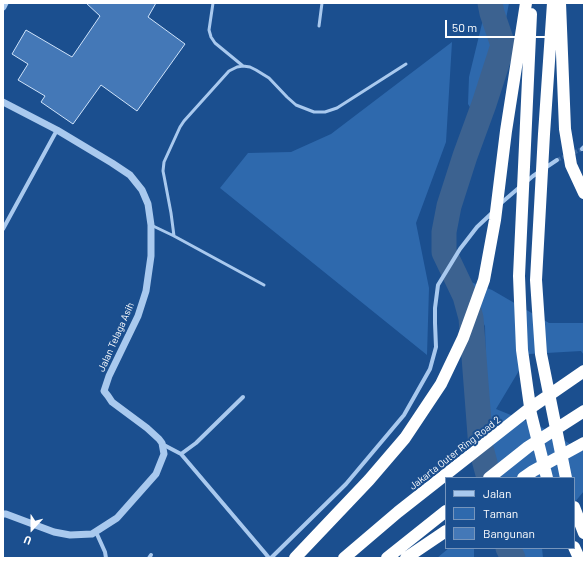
<!DOCTYPE html>
<html>
<head>
<meta charset="utf-8">
<style>
  body { margin:0 }
  #map { position:relative; width:587px; height:561px; overflow:hidden; background:#1b4f8f; font-family:Barlow,sans-serif }
  canvas { display:block }
  .frame { position:absolute; inset:0; border:4px solid #fff; pointer-events:none }
  .legend { position:absolute; left:445px; top:477px; width:130px; height:72px; box-sizing:border-box; background:#1b4f8f; border:1px solid #7695bc; margin:0; padding:5px 7px; list-style:none; font-size:12px; color:#fff }
  .legend li { display:flex; align-items:center; gap:8px; height:20px }
  .legend b { width:20px; border:1px solid #7695bc }
  .north { position:absolute; left:12px; top:509px; width:40px; height:40px; -webkit-text-stroke:3px #1b4f8f; paint-order:stroke; rotate:201deg; font-size:11px; font-weight:700; line-height:16px; text-align:center; color:#fff }
  .north::after { content:''; display:block; margin:auto; width:14px; height:18px; background:#fff; clip-path:polygon(50% 0,100% 100%,50% 72%,0 100%) }
  .scale { position:absolute; left:445px; top:20px; width:105px; height:18px; box-sizing:border-box; border:2px solid #fff; border-top:0; padding-left:5px; font-size:12px; line-height:14px; white-space:nowrap; color:#fff; -webkit-text-stroke:3px #1b4f8f; paint-order:stroke }
</style>
</head>
<body>
<div id="map">
<canvas width="587" height="561"></canvas>
<div class="frame"></div>
<ul class="legend">
<li><b style="height:5px;background:#a9c9ee"></b>Jalan</li>
<li><b style="height:11px;background:#2e69ad"></b>Taman</li>
<li><b style="height:11px;background:#4478b7"></b>Bangunan</li>
</ul>
<div class="north">U</div>
<div class="scale">50 m</div>
</div>
<script>
const g = document.querySelector('canvas').getContext('2d');
g.lineJoin = 'round';
function fillPath(path, color) { g.fillStyle = color; g.fill(path, 'evenodd'); }
const toPath = rows => new Path2D(rows.map(r => 'M' + r).join(''));
function trace(path, color, width, dash) { g.strokeStyle = color; g.lineWidth = width; g.lineCap = dash ? 'butt' : 'round'; g.setLineDash(dash || []); g.stroke(path); }
function drawText(font, color, halo, rows, align = 'center') {
  g.font = font + ' Barlow,sans-serif'; g.lineWidth = 4; g.setLineDash([]); g.textBaseline = 'middle'; g.strokeStyle = halo; g.fillStyle = color; for (const [text, x, y, turn = 0] of rows) {
    g.save(); g.translate(x, y); g.rotate((+turn || 0) * Math.PI / 180); g.textAlign = isNaN(turn) ? turn : align; if (halo) g.strokeText(text, 0, 0); g.fillText(text, 0, 0); g.restore();
  }
}
fillPath(toPath([
  [487,3,509,3,500,51,481,125,468,104,469,77],
  [452,42,446,142,416,223,429,288,427,355,220,188,248,153,291,152,331,134],
  [457,277,492,290,549,323,584,323,584,355,581,351,529,354,496,409,543,428,584,452,584,491,574,503,574,478,486,478,485,431,486,368,485,326],
  [449,548,474,548,474,558,437,558],
  [505,548,542,548,543,558,510,558]
]), '#2e69ad');
trace(toPath([
  [489,478,481,448,471,318,465,296,444,252,444,232,449,206,465,156,484,104,503,45,492,13,490,3],
  [508,548,513,558]
]), '#3c6290', 25);
const building = toPath([
  [86,3,156,3,148,17,185,44,137,111,101,85,73,124,41,102,45,96,18,80,28,64,12,54,26,30,72,57,100,16,86,3]
]);
fillPath(building, '#4478b7');
trace(building, '#cfe3fa', 1);
trace(toPath([
  [557,160,582,149]
]), '#3d69a0', 4, [4, 2]);
trace(toPath([
  [213,3,209,30,211,37,215,43,243,66],
  [319,26,322,3],
  [151,225,174,236,264,285],
  [174,236,171,213,164,176,163,171,164,162,180,127,184,121,229,71,237,67,243,66,250,67,256,70,269,78,287,97,296,105,314,112,325,112,337,108,406,64]
]), '#a9c9ee', 3);
trace(toPath([
  [582,149,584,147],
  [526,182,533,176,557,160],
  [500,204,521,186],
  [3,229,57,130],
  [162,444,181,454,265,553,269,558],
  [181,454,196,443,243,397],
  [96,532,105,552,106,558],
  [149,558,151,555],
  [271,558,346,484,404,415,430,369,436,347,435,323,435,308,438,285,460,249,477,227,493,212]
]), '#a9c9ee', 4);
trace(toPath([
  [3,7,5,3],
  [3,102,57,130,112,163,130,175,142,190,148,204,151,225,151,256,146,291,138,316,109,376,104,391,108,396,112,402,147,428,159,439,162,443,164,454,156,474,117,518,92,534,70,535,54,532,6,514,3,514]
]), '#a9c9ee', 7);
trace(toPath([
  [553,3,544,134,536,280,541,354,566,478],
  [560,3,565,129,571,165,584,193],
  [531,14,519,276,522,350,531,414,547,478],
  [489,478,528,447,584,411],
  [523,478,533,471,584,443],
  [574,507,584,533],
  [574,547,579,558],
  [295,558,369,480,405,438,441,384,463,338,484,280,495,220,506,131,526,3],
  [344,558,398,512,529,409,584,371],
  [387,558,446,511],
  [406,558,446,531]
]), '#fff', 12);
drawText('10px', '#fff', '#1b4f8f', [
  ["Jalan Telaga Asih",116,337,-66],
  ["Jakarta Outer Ring Road 2",455,453,-38]
]);
</script>
</body>
</html>
